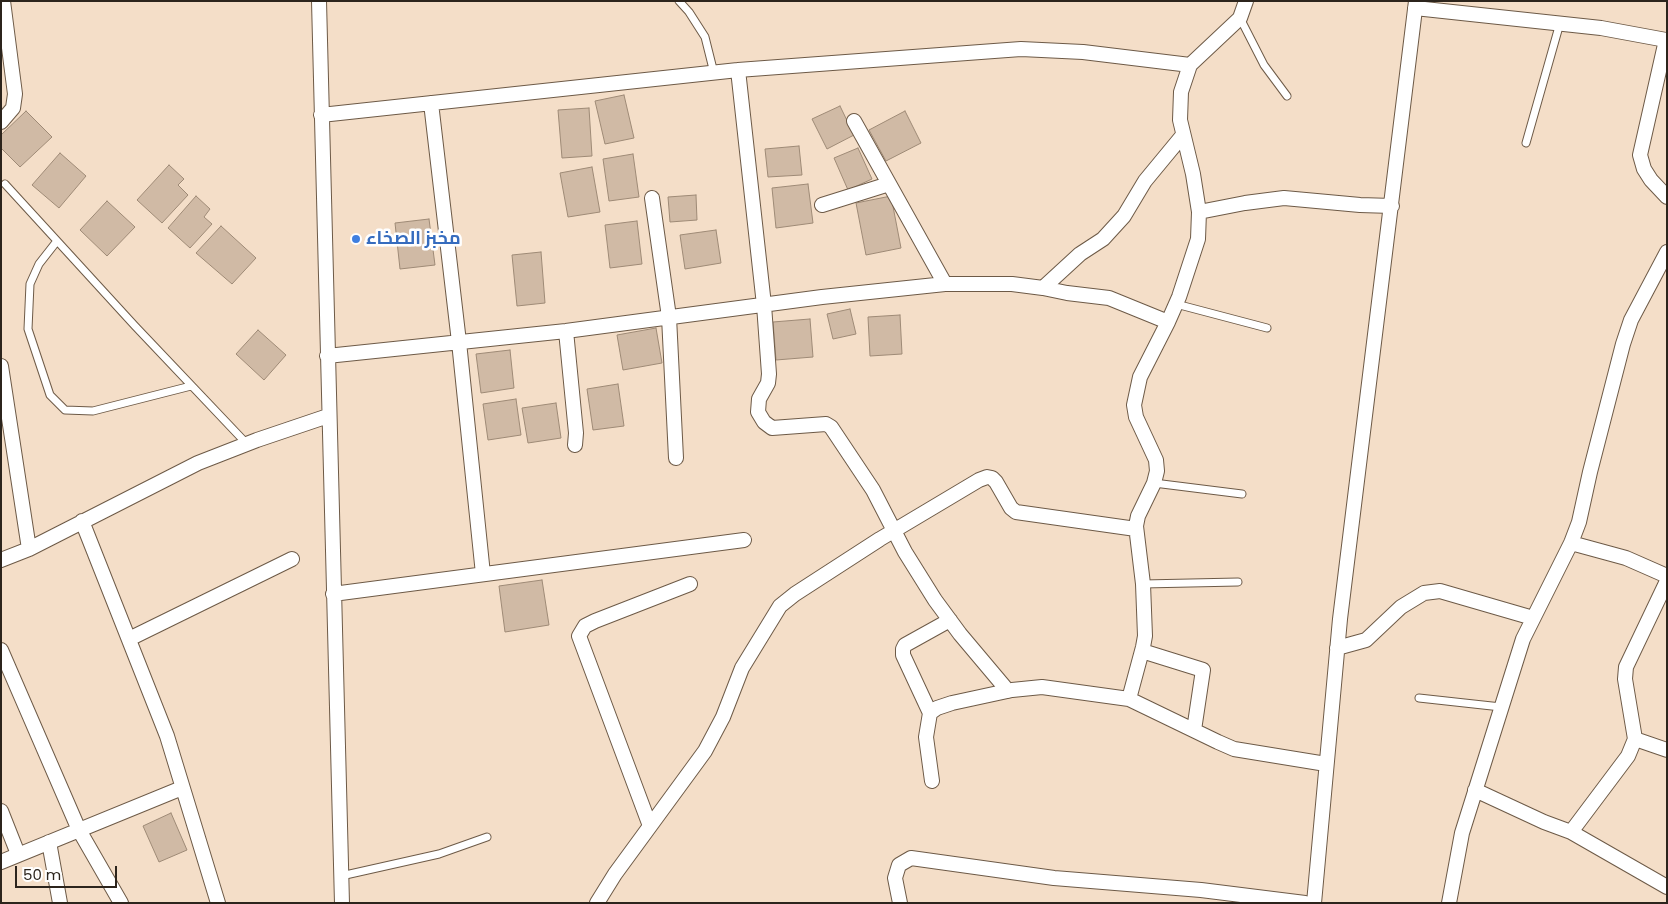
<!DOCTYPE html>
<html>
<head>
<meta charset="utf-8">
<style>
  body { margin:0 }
  #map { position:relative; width:1668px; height:904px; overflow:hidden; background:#f4dec8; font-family:Poppins,sans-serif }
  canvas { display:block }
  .frame { position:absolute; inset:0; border:2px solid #2c241c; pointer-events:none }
  .scale { position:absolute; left:15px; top:866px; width:102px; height:22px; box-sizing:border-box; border:2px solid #2c241c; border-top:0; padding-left:6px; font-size:15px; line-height:18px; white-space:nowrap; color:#2c241c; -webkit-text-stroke:4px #fff; paint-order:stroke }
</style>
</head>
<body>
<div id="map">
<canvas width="1668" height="904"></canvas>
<div class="frame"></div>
<div class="scale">50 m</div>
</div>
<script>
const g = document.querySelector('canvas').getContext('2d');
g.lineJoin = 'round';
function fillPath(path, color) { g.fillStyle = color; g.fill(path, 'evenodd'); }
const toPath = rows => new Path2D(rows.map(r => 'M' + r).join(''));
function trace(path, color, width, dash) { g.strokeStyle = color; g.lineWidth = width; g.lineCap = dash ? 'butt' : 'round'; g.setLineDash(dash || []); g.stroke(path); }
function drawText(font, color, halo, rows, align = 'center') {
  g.font = font + ' Poppins,Cairo,sans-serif'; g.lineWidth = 5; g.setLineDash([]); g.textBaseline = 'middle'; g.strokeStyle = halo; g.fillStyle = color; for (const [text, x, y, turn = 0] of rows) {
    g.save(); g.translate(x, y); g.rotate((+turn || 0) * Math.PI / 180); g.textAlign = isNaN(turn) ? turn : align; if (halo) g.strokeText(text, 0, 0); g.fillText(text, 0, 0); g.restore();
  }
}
const building = toPath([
  [624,95,634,138,605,144,595,101,624,95],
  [840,106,854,135,827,149,812,119,840,106],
  [589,108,592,156,562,158,558,110,589,108],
  [26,111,52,137,20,167,1,148,1,135,26,111],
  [905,111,921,143,886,161,869,130,905,111],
  [799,146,802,175,768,177,765,149,799,146],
  [858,148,872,179,848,190,834,158,858,148],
  [60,153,86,176,59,208,32,185,60,153],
  [633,154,639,197,609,201,603,159,633,154],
  [169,165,184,179,178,185,188,195,162,223,137,200,169,165],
  [592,167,600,212,568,217,560,173,592,167],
  [808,184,813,223,776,228,772,188,808,184],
  [696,195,697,220,670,222,668,197,696,195],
  [196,196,210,209,204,217,212,224,190,248,168,228,196,196],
  [891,196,901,248,866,255,856,203,891,196],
  [107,201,135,227,107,256,80,230,107,201],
  [429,219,435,265,400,269,395,223,429,219],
  [637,221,642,264,610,268,605,225,637,221],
  [221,226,256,258,232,284,196,253,221,226],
  [716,230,721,263,685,269,680,235,716,230],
  [541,252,545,303,517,306,512,255,541,252],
  [850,309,856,334,833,339,827,314,850,309],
  [900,315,902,354,870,356,868,317,900,315],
  [810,319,813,357,776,360,773,322,810,319],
  [656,328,662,363,623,370,617,335,656,328],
  [258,330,286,355,264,380,236,354,258,330],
  [510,350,514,388,481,393,476,354,510,350],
  [618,384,624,426,593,430,587,389,618,384],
  [516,399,521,435,488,440,483,404,516,399],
  [556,403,561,438,528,443,522,408,556,403],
  [542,580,549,625,505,632,499,586,542,580],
  [171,813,187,850,159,862,143,826,171,813]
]);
fillPath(building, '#d0baa5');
trace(building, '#9e8a76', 1);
const lane = toPath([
  [679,1,689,12,705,37,714,73],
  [1240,18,1264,65,1287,96],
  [1526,143,1560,23],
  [5,184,135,326,247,444],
  [57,241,39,264,30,284,28,329,50,395,65,410,93,411,191,386],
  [1176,304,1267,328],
  [1154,483,1242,494],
  [1143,584,1238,582],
  [1419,698,1501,707],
  [341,876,439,854,487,837]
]);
const street = toPath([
  [319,1,342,903],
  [1415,8,1601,28,1666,40,1640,155,1644,169,1651,180,1667,197],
  [738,70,764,305,769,374,768,383,759,399,758,412,764,422,772,428,826,424,831,427,873,490,905,552,935,600,960,634,1008,691],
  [431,103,459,342,483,574],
  [321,115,738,70,1021,49,1083,52,1190,65],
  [854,121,945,284],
  [1,122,13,108,15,94,3,1],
  [652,198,669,317,676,458],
  [822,205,889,184],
  [1199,212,1245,203,1284,198,1360,205,1392,206],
  [1168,322,1109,298,1067,293,1043,288,1080,254,1103,239,1124,216,1145,181,1183,135],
  [566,331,576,433,575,445],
  [327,356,566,331,822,297,945,284,1012,284,1043,288],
  [1,366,29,549],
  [82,521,167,736,218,903],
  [1571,543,1626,558,1667,576],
  [1,560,29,549,198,463,257,440,328,416],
  [333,594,744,540],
  [129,639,292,559],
  [1337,648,1366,640,1401,607,1424,593,1440,591,1533,618],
  [1,650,79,830,121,903],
  [1142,651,1203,670,1194,730],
  [1129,699,1143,647,1145,636,1143,584,1136,526,1138,516,1154,483,1157,471,1156,460,1136,417,1134,405,1140,377,1168,322,1179,297,1198,239,1199,212,1193,174,1180,120,1181,92,1190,65,1240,18,1246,1],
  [930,713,903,655,903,649,905,645,950,620],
  [1635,739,1667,750],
  [932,781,926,737,930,713,937,708,952,703,1012,690,1042,687,1129,699,1218,742,1234,749,1326,764],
  [1475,790,1544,822,1571,832,1667,887],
  [1,811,18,854],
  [650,826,579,636,585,626,595,621,690,584],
  [1571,832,1628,756,1635,739,1625,679,1626,667,1667,581],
  [49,842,60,903],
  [1,862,182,788],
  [597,903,615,874,705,751,723,717,742,668,780,606,795,594,880,539,979,480,987,477,992,478,996,482,1011,508,1016,512,1136,529],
  [900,903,895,878,899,865,911,858,1054,878,1201,890,1305,903],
  [1314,903,1340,619,1416,1],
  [1449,903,1462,833,1523,639,1571,543,1579,522,1590,472,1623,344,1631,320,1667,252]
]);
trace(lane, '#6d5a47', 9);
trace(street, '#6d5a47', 16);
trace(lane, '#fff', 7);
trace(street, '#fff', 14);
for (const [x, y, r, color] of [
  [356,239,5,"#3f7fe0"]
]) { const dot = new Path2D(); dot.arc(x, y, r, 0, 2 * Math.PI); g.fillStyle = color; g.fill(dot); trace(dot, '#fff', 2); }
drawText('bold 18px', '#366cbe', '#fff', [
  ["مخبز الصخاء",366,239]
], 'left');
</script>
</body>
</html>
